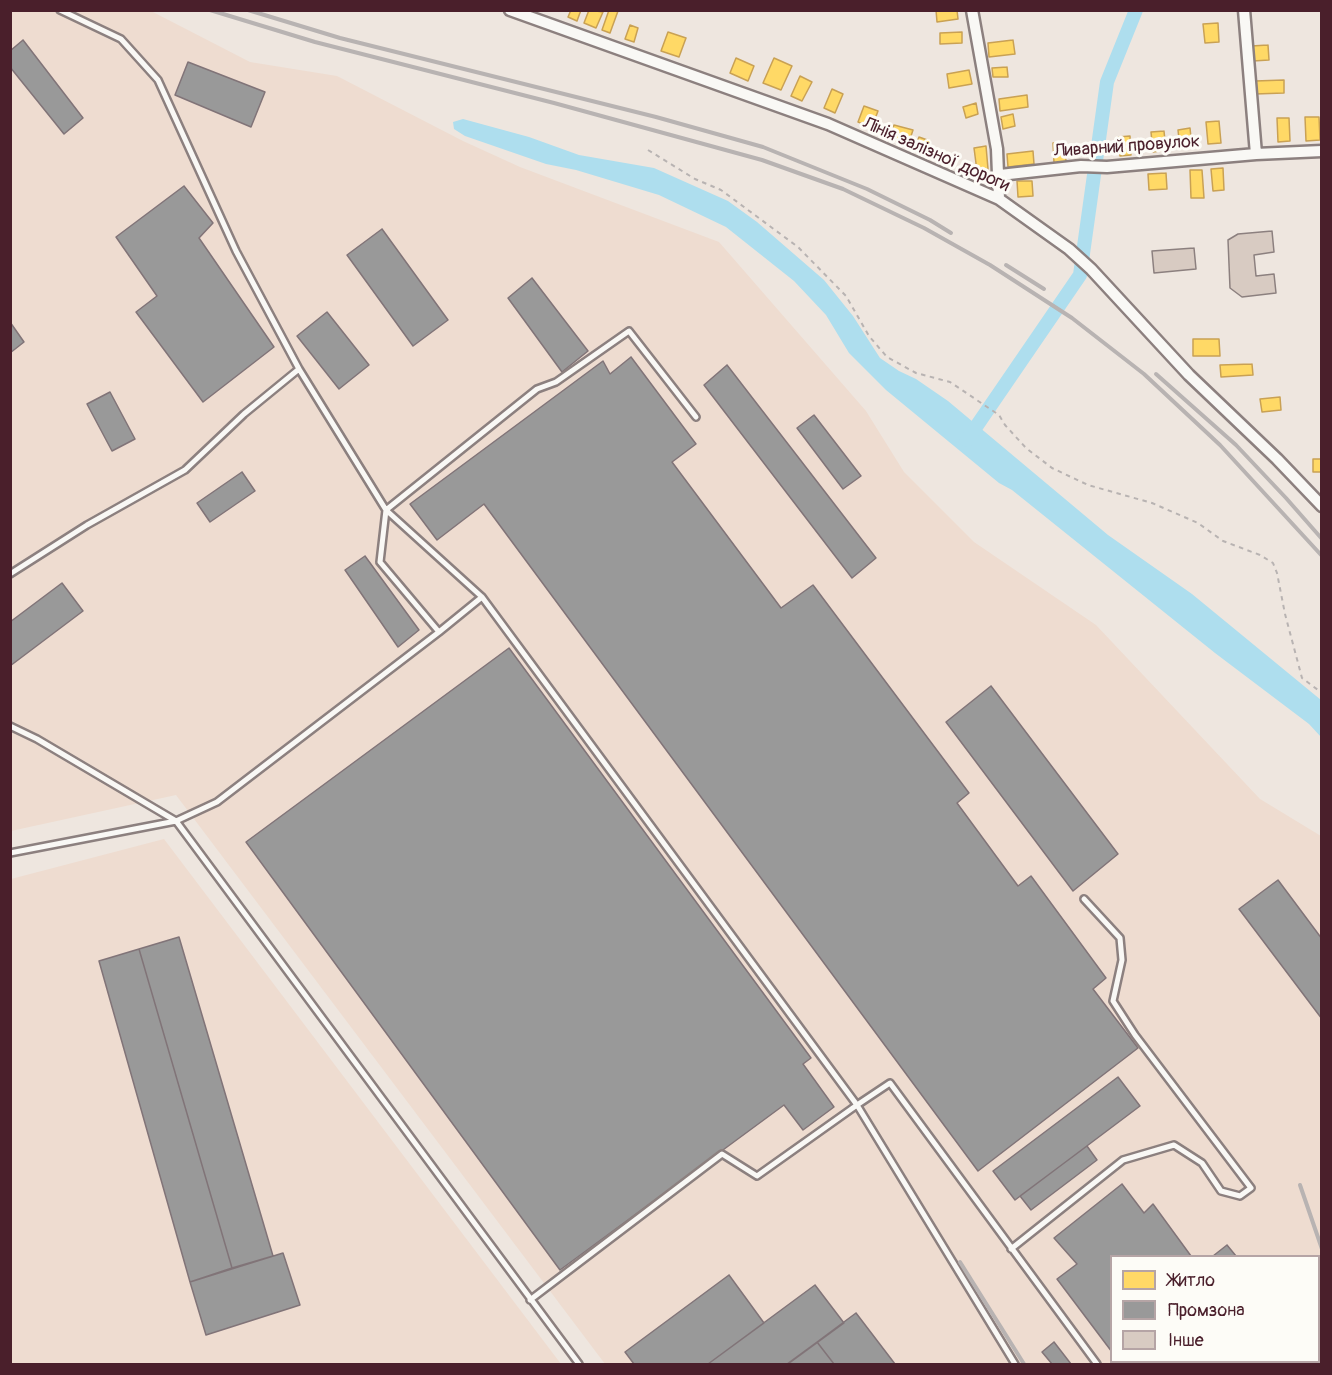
<!DOCTYPE html>
<html>
<head>
<meta charset="utf-8">
<style>
  body { margin:0 }
  #map { position:relative; width:1332px; height:1375px; overflow:hidden; background:#eee6df; font-family:Pangolin,sans-serif }
  canvas { display:block }
  .frame { position:absolute; inset:0; border:12px solid #4a1f2b; pointer-events:none }
  .legend { position:absolute; left:1110px; top:1255px; width:210px; height:108px; box-sizing:border-box; background:#fdfcf7; border:2px solid #b5a4a5; margin:0; padding:8px 10px; list-style:none; font-size:18px; color:#4a1f2b }
  .legend li { display:flex; align-items:center; gap:12px; height:30px }
  .legend b { width:30px; border:2px solid #b5a4a5 }
</style>
</head>
<body>
<div id="map">
<canvas width="1332" height="1375"></canvas>
<div class="frame"></div>
<ul class="legend">
<li><b style="height:16px;background:#ffd966"></b>Житло</li>
<li><b style="height:16px;background:#999"></b>Промзона</li>
<li><b style="height:16px;background:#d8cbc2"></b>Інше</li>
</ul>
</div>
<script>
const g = document.querySelector('canvas').getContext('2d');
g.lineJoin = 'round';
function fillPath(path, color) { g.fillStyle = color; g.fill(path, 'evenodd'); }
const toPath = rows => new Path2D(rows.map(r => 'M' + r).join(''));
function trace(path, color, width, dash) { g.strokeStyle = color; g.lineWidth = width; g.lineCap = dash ? 'butt' : 'round'; g.setLineDash(dash || []); g.stroke(path); }
function drawText(font, color, halo, rows, align = 'center') {
  g.font = font + ' Pangolin,sans-serif'; g.lineWidth = 6; g.setLineDash([]); g.textBaseline = 'middle'; g.strokeStyle = halo; g.fillStyle = color; for (const [text, x, y, turn = 0] of rows) {
    g.save(); g.translate(x, y); g.rotate((+turn || 0) * Math.PI / 180); g.textAlign = isNaN(turn) ? turn : align; if (halo) g.strokeText(text, 0, 0); g.fillText(text, 0, 0); g.restore();
  }
}
fillPath(toPath([
  [10,11,151,11,250,62,337,76,463,141,520,167,719,242,866,411,904,472,974,542,1096,625,1260,799,1321,836,1321,1364,605,1364,176,795,11,831],
  [1112,1256,1318,1256,1318,1362,1112,1362],
  [164,839,561,1364,11,1364,11,879]
]), '#eedcd0');
fillPath(toPath([
  [463,119,529,137,579,155,654,168,728,201,757,222,824,280,853,316,880,358,899,371,916,379,948,401,1108,535,1192,594,1321,700,1321,737,1309,724,1215,653,1012,490,999,483,886,390,849,353,826,315,794,281,726,227,659,195,576,170,546,164,465,136,454,129,453,122]
]), '#aedeee');
const homes = toPath([
  [571,10,581,10,577,21,568,17,571,10],
  [589,10,603,12,596,28,584,23,589,10],
  [609,10,618,11,610,33,602,30,609,10],
  [936,10,957,10,958,19,937,22,936,10],
  [1218,23,1219,42,1205,43,1203,24,1218,23],
  [630,25,638,28,634,42,625,39,630,25],
  [668,32,686,38,679,57,661,51,668,32],
  [962,32,962,43,940,44,940,33,962,32],
  [1013,40,1015,54,989,57,988,43,1013,40],
  [1268,45,1269,60,1253,61,1251,46,1268,45],
  [736,58,754,66,748,81,730,73,736,58],
  [774,58,792,66,781,90,763,83,774,58],
  [1007,67,1008,77,993,77,992,68,1007,67],
  [969,70,972,84,949,88,947,74,969,70],
  [800,76,812,82,802,101,791,96,800,76],
  [1284,80,1284,93,1255,94,1255,81,1284,80],
  [832,89,843,94,835,113,824,108,832,89],
  [1027,95,1028,107,1000,111,999,99,1027,95],
  [976,103,978,114,966,118,963,107,976,103],
  [864,106,878,111,872,127,858,122,864,106],
  [1013,114,1015,126,1003,129,1001,117,1013,114],
  [1305,117,1319,117,1320,140,1306,141,1305,117],
  [1277,118,1289,118,1290,141,1278,142,1277,118],
  [1219,121,1221,143,1208,144,1206,122,1219,121],
  [894,125,913,130,908,145,890,139,894,125],
  [1190,128,1192,147,1180,149,1178,130,1190,128],
  [1164,131,1166,150,1153,152,1151,132,1164,131],
  [1130,136,1131,155,1120,156,1118,137,1130,136],
  [919,137,930,141,925,155,914,150,919,137],
  [1065,142,1066,162,1054,163,1053,143,1065,142],
  [986,146,988,169,977,171,974,148,986,146],
  [1033,151,1034,164,1008,167,1007,154,1033,151],
  [1223,168,1224,190,1213,191,1211,169,1223,168],
  [1190,170,1202,170,1204,198,1191,198,1190,170],
  [1166,173,1167,189,1149,190,1148,174,1166,173],
  [1017,181,1032,181,1033,196,1018,197,1017,181],
  [1193,339,1219,339,1220,356,1193,356,1193,339],
  [1252,364,1253,375,1221,377,1220,365,1252,364],
  [1280,397,1281,410,1262,412,1260,399,1280,397],
  [1313,459,1322,459,1322,472,1313,472,1313,459]
]);
fillPath(homes, '#ffd966');
trace(homes, '#c9a154', 1.5);
const industry = toPath([
  [23,40,83,118,64,134,10,67,10,51,23,40],
  [188,62,265,92,251,127,175,95,188,62],
  [184,186,213,223,199,238,274,347,203,402,136,312,157,296,116,237,184,186],
  [382,229,448,320,413,346,347,255,382,229],
  [532,278,588,351,562,372,508,298,532,278],
  [327,312,369,365,339,389,297,336,327,312],
  [10,322,24,342,10,353,10,322],
  [631,357,696,444,672,462,781,608,813,585,969,793,957,803,1018,886,1031,876,1106,978,1093,989,1138,1048,978,1171,484,504,437,540,410,504,603,361,610,374,631,357],
  [727,365,876,558,852,578,704,385,727,365],
  [110,392,135,439,112,451,87,404,110,392],
  [814,415,861,476,843,489,797,428,814,415],
  [242,472,255,491,210,522,197,503,242,472],
  [365,556,419,630,398,647,345,570,365,556],
  [62,583,83,611,10,666,10,622,62,583],
  [509,648,811,1058,803,1064,834,1107,803,1130,784,1105,560,1270,246,842,509,648],
  [991,686,1118,854,1073,891,946,722,991,686],
  [1278,880,1322,939,1322,1019,1239,909,1278,880],
  [179,937,273,1256,232,1268,139,949,179,937],
  [139,949,232,1268,190,1282,99,961,139,949],
  [1118,1077,1140,1106,1015,1200,993,1171,1118,1077],
  [1087,1146,1097,1160,1031,1210,1020,1196,1087,1146],
  [1122,1184,1144,1213,1153,1204,1191,1256,1112,1256,1112,1352,1057,1279,1077,1264,1054,1238,1122,1184],
  [1227,1245,1236,1256,1213,1256,1227,1245],
  [283,1253,300,1305,206,1335,190,1282,283,1253],
  [729,1275,764,1323,708,1364,634,1364,625,1352,729,1275],
  [815,1285,844,1323,788,1364,708,1364,815,1285],
  [856,1313,895,1364,834,1364,817,1342,856,1313],
  [817,1342,834,1364,787,1364,817,1342],
  [1054,1342,1071,1364,1052,1364,1042,1352,1054,1342],
  [1119,1362,1297,1362,1299,1364,1121,1364,1119,1362]
]);
fillPath(industry, '#999');
trace(industry, '#817478', 1.5);
trace(toPath([
  [967,440,1080,275,1107,82,1136,10]
]), '#aedeee', 14);
const building = toPath([
  [1272,231,1274,252,1254,255,1256,276,1274,274,1276,293,1242,297,1230,288,1228,240,1238,234,1272,231],
  [1194,248,1196,269,1154,273,1152,251,1194,248]
]);
fillPath(building, '#d8cbc2');
trace(building, '#8c807f', 1.5);
const service = toPath([
  [60,10,121,39,158,80,236,251,299,369],
  [10,574,87,525,185,470,244,414,299,369,386,510,482,597,857,1105,1015,1364],
  [439,632,380,562,386,510,537,389,556,382,629,331,696,417],
  [10,726,37,739,176,821,217,802,439,632,482,597],
  [10,853,176,821,579,1364],
  [1011,1249,1123,1160,1174,1145,1202,1163,1221,1191,1240,1196,1251,1188,1135,1035,1113,1001,1122,960,1120,938,1084,899],
  [530,1300,722,1154,757,1176,857,1105,890,1083,1097,1364]
]);
const minor = toPath([
  [510,10,828,124,999,199,1069,249,1091,269,1189,375,1277,459,1322,506],
  [972,10,997,149,999,199],
  [1244,10,1256,154],
  [1000,175,1081,166,1107,167,1256,154,1322,151]
]);
trace(service, '#8c807f', 10);
trace(minor, '#8c807f', 15);
trace(toPath([
  [648,150,695,179,721,190,798,247,846,296,869,336,887,357,916,373,950,382,999,415,1005,425,1026,448,1052,468,1088,485,1152,503,1198,523,1223,541,1260,555,1273,563,1277,573,1285,614,1302,678,1322,693]
]), '#b8b3b2', 2, [4.5, 4.5]);
trace(service, '#f9f8f5', 5);
trace(minor, '#f9f8f5', 10);
trace(toPath([
  [210,10,315,42,554,103,762,160,843,189,924,228,990,265,1072,318,1144,374,1220,445,1322,556],
  [248,10,340,38,656,117,763,147,867,189,930,220,951,233],
  [1006,265,1044,289],
  [1156,374,1236,445,1286,498,1322,539],
  [1300,1185,1322,1249],
  [960,1262,1024,1364]
]), '#b8b3b2', 4);
drawText('18px', '#4a1f2b', '#fdfcf7', [
  ["Ливарний провулок",1127,147,-4],
  ["Лінія залізної дороги",936,155,24]
]);
</script>
</body>
</html>
